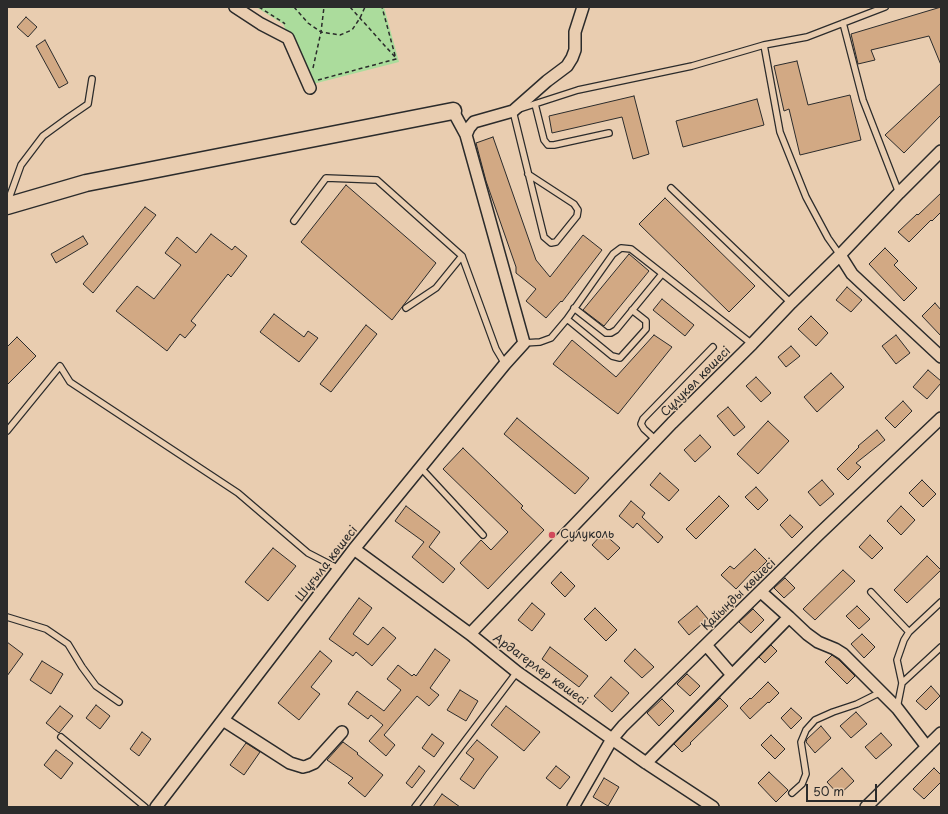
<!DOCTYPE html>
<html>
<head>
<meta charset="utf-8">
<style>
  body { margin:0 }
  #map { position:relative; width:948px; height:814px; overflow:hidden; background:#e9cdb0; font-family:"Playpen Sans",sans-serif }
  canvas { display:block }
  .frame { position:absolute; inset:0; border:8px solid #2b2b2b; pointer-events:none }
  .scale { position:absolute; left:806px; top:784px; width:71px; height:18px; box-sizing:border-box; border:2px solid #2b2b2b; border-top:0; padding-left:5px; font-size:12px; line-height:14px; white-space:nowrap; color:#2b2b2b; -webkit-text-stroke:3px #e9cdb0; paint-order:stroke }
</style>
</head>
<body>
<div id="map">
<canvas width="948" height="814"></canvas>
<div class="frame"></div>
<div class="scale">50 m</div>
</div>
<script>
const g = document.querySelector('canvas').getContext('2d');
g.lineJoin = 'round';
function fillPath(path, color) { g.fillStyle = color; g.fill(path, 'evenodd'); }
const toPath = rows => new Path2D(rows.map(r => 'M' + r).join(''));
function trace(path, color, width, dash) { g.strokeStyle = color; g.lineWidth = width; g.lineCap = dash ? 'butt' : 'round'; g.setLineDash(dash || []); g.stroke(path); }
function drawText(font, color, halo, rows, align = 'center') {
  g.font = font + ' "Playpen Sans",sans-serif'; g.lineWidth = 3; g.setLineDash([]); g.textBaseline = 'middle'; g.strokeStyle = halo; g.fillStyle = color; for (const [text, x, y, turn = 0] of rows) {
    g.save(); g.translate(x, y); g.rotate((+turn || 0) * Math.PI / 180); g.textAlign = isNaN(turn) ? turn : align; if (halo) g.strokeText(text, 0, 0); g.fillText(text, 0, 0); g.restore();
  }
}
fillPath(toPath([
  [256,7,384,7,399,62,313,84,283,24]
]), '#abdc9c');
const building = toPath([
  [941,7,941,65,929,36,871,50,875,60,858,64,851,34,941,7],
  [26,17,37,27,28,37,17,27,26,17],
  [45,40,68,83,59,88,36,46,45,40],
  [797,61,808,105,850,95,861,140,800,155,789,109,784,111,774,66,797,61],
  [941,83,941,115,904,153,885,135,941,83],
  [634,96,649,154,633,159,622,117,552,133,549,116,634,96],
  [757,99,764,125,683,147,676,121,757,99],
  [493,137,536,260,550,277,583,235,602,250,562,302,561,301,546,318,526,301,536,289,516,273,516,267,486,181,476,143,493,137],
  [346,185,436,263,392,320,301,242,346,185],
  [941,193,941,212,932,221,931,220,909,242,898,232,917,214,918,215,941,193],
  [665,198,755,286,729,312,639,224,665,198],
  [145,207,156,215,93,293,83,284,145,207],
  [211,234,232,250,235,246,247,256,231,277,228,274,191,321,196,325,185,338,180,334,167,351,116,311,137,286,154,299,181,265,165,253,177,237,196,253,211,234],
  [83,236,88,244,56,263,51,254,83,236],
  [885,248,898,261,894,265,917,288,904,301,869,264,885,248],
  [629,254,649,271,604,326,583,310,629,254],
  [847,287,862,300,851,312,836,300,847,287],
  [662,299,694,325,685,336,653,310,662,299],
  [935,303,941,310,941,336,922,316,935,303],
  [274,314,304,337,308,331,318,338,299,362,260,332,274,314],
  [811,316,828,333,816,346,798,329,811,316],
  [366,325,377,334,331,392,320,384,366,325],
  [654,335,672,347,618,414,553,364,572,340,616,377,654,335],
  [896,335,910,353,896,364,882,346,896,335],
  [17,337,36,356,7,385,7,347,17,337],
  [791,346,800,356,786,367,778,357,791,346],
  [928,370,941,381,941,383,927,399,913,387,928,370],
  [831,373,844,387,817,412,804,397,831,373],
  [756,377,771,393,761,402,746,386,756,377],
  [903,401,912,411,895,428,885,418,903,401],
  [728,407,745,427,734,436,717,416,728,407],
  [517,418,589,478,575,494,504,434,517,418],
  [768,421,789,441,758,474,737,454,768,421],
  [877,430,885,440,856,463,861,467,848,480,837,469,859,447,858,446,877,430],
  [700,435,711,447,695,462,684,450,700,435],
  [463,448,523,506,521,508,544,530,488,589,460,563,481,540,491,550,508,532,443,469,463,448],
  [660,473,679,490,669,501,650,485,660,473],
  [822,480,834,494,820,506,808,492,822,480],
  [922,480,936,494,923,507,909,493,922,480],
  [756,487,768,500,758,510,745,497,756,487],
  [719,496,729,506,696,539,686,529,719,496],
  [631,501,645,513,642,517,663,537,658,543,637,523,633,528,619,516,631,501],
  [406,506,440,532,429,547,455,569,443,583,412,557,424,542,395,521,406,506],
  [901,506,915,520,901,535,887,521,901,506],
  [790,515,803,527,792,538,780,525,790,515],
  [603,533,620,548,608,560,592,545,603,533],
  [870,535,883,548,872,559,859,547,870,535],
  [273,548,296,566,268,601,245,582,273,548],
  [755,549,767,561,755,573,753,571,736,589,721,575,730,566,734,569,755,549],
  [927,556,941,570,907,603,894,590,927,556],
  [843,570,855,581,815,620,803,609,843,570],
  [561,572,575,586,565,597,551,583,561,572],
  [785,578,795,588,784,598,774,588,785,578],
  [359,598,372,608,353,634,368,645,383,627,396,638,372,666,356,652,353,656,329,639,359,598],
  [532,603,545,614,532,631,518,620,532,603],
  [697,606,708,619,689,635,678,622,697,606],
  [857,606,870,619,859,629,846,616,857,606],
  [595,608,617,630,606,641,584,619,595,608],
  [753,609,764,620,751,633,739,622,753,609],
  [862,634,875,647,864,658,851,644,862,634],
  [7,642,23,654,7,676,7,642],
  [771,645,777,651,765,663,759,657,771,645],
  [550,647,588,676,579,687,542,659,550,647],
  [435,649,450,660,430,688,439,695,429,706,417,696,384,735,395,745,386,756,369,741,383,725,371,715,368,719,348,704,357,691,384,711,401,690,387,679,398,665,412,676,414,674,416,676,435,649],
  [635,649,654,667,642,678,624,661,635,649],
  [320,651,332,661,311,687,320,694,299,720,278,703,320,651],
  [832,655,839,660,855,676,847,684,825,662,832,655],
  [42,661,63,674,51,694,30,680,42,661],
  [687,674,700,686,690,696,677,684,687,674],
  [611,677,629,693,612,712,594,696,611,677],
  [768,682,779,693,769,703,768,702,750,719,740,708,750,698,751,699,768,682],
  [931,686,940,696,926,710,916,701,931,686],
  [460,690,478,701,466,721,447,710,460,690],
  [720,698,728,706,690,743,691,744,682,752,674,744,720,698],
  [662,699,674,711,659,726,647,713,662,699],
  [96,705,110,716,100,729,86,718,96,705],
  [60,706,73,716,59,733,46,723,60,706],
  [506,706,540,732,524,751,491,725,506,706],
  [791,708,802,718,791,729,781,718,791,708],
  [856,712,867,724,851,738,840,726,856,712],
  [821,726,831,738,815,753,806,742,807,739,821,726],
  [142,732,151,739,139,756,130,749,142,732],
  [881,733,892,745,876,759,865,747,881,733],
  [432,734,444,743,434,757,422,748,432,734],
  [771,735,785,749,775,759,761,745,771,735],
  [477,740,498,757,486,772,474,789,460,779,474,759,466,753,477,740],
  [343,742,358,753,357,754,383,775,365,797,348,783,353,778,327,760,343,742],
  [246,743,260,752,244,775,230,765,246,743],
  [56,750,73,763,61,779,44,765,56,750],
  [419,766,425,771,412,788,406,783,419,766],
  [556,766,570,777,560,789,546,778,556,766],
  [842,768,854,781,839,795,827,782,842,768],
  [934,768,941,775,941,782,924,799,913,789,934,768],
  [769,772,788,790,776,802,758,783,769,772],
  [604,778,619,787,608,806,593,797,604,778],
  [442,794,460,807,433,807,442,794]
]);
fillPath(building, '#d2a984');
trace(building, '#2b2b2b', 1);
const lane = toPath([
  [843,23,863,100,899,193],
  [764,45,780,132,806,197,828,238,840,255],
  [535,104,544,140,548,145,554,145,609,133],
  [528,174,574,204,578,210,577,216,556,242,551,243,544,237,513,111,578,90,692,66,764,45,807,37,885,7],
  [671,188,791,303],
  [7,204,21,165,43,136,69,117,88,104,92,79],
  [294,221,326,178,377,180,462,256,496,349,505,364],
  [406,308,436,288,462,256],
  [574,308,606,333,611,333,616,330,662,274],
  [567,319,612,356,620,358,646,329,646,321,632,310],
  [524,343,540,342,551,338,567,319,613,254,621,248,631,249,752,344],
  [7,431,60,366,70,382,238,493,308,553,339,569],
  [656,440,644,429,641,424,643,419,713,347],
  [421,468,483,535],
  [871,592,909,632],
  [7,617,46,629,68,644,82,667,96,686,119,702],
  [902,683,941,647],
  [897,708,902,683,897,660,904,640,909,632,941,602],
  [61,737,145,807],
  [792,793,802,784,806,774,801,742,806,730,815,720,833,712,857,704,881,692],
  [415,807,517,672]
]);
const street = toPath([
  [235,7,261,24,288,38,310,88],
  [466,135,469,128,474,122,513,111,547,81,567,66,572,58,575,50,575,32,583,7],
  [840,255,852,274,941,357],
  [354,549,470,634,517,672,646,763,713,807],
  [789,617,807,634,818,642,835,649,843,654,897,708,927,747],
  [470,634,672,423,752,344,791,303,840,255,899,193,941,151],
  [706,645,732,675],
  [223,720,290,763,303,767,307,766,314,763,342,732],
  [646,763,789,617,761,592],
  [156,807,354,549,505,364,524,343,466,135,453,111],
  [573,807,612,739,623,726,818,535,941,418],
  [866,807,941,733]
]);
const secondary = toPath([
  [7,206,86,183,453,111]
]);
trace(lane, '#2b2b2b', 8);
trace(street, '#2b2b2b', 14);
trace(secondary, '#2b2b2b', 19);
trace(toPath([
  [259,7,284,23,285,24],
  [294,7,308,23,321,32,340,35,352,30,360,18,365,7],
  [350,7,395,57],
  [313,68,321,32,324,7],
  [318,80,396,59,382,7]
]), '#2b2b2b', 1.5, [4, 3]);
trace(lane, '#e9cdb0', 5.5);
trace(street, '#e9cdb0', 11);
trace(secondary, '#e9cdb0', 16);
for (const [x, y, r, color] of [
  [552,535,4,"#d1495b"]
]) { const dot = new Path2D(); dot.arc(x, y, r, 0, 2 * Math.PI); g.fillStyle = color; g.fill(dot); trace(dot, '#e9cdb0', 1.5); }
drawText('12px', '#2b2b2b', '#e9cdb0', [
  ["Сұлукөл көшесі",696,382,-45],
  ["Шұғыла көшесі",327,564,-52],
  ["Қайыңды көшесі",739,595,-44],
  ["Ардагерлер көшесі",540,670,36]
]);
drawText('12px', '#2b2b2b', '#e9cdb0', [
  ["Сулуколь",560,535]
], 'left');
</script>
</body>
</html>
